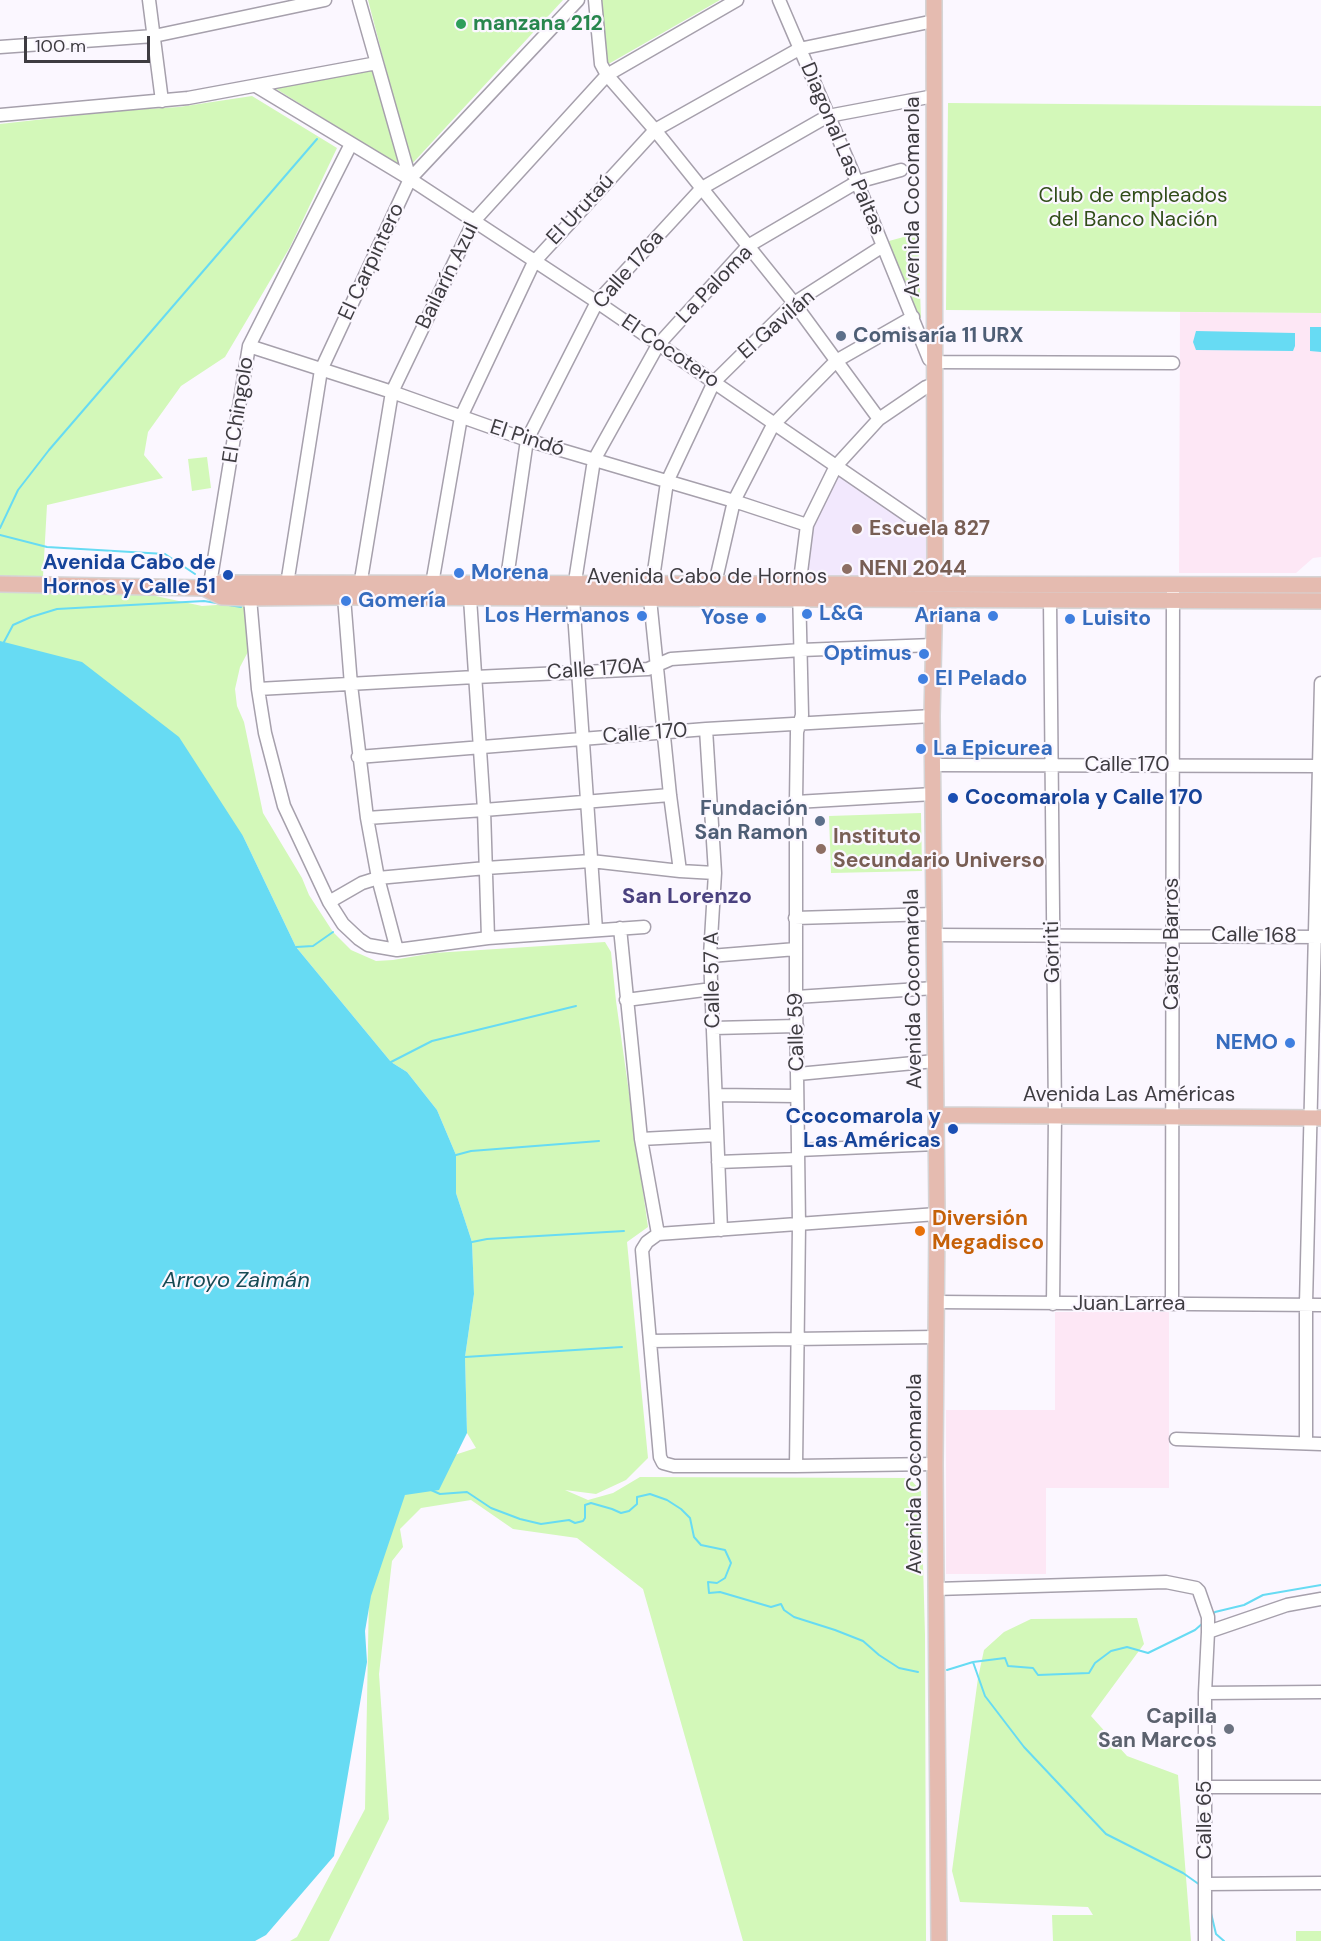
<!DOCTYPE html>
<html>
<head>
<meta charset="utf-8">
<style>
  body { margin:0 }
  #map { position:relative; width:1321px; height:1941px; overflow:hidden; background:#fbf7ff; font-family:"DM Sans",sans-serif }
  canvas { display:block }
  .scale { position:absolute; left:24px; top:36px; width:126px; height:27px; box-sizing:border-box; border:3px solid #3e3c41; border-top:0; padding-left:8px; font-size:18px; line-height:21px; white-space:nowrap; color:#3e3c41; -webkit-text-stroke:4px #fbf7ff; paint-order:stroke }
</style>
</head>
<body>
<div id="map">
<canvas width="1321" height="1941"></canvas>
<div class="scale">100 m</div>
</div>
<script>
const g = document.querySelector('canvas').getContext('2d');
g.lineJoin = 'round';
function fillPath(path, color) { g.fillStyle = color; g.fill(path, 'evenodd'); }
const toPath = rows => new Path2D(rows.map(r => 'M' + r).join(''));
function trace(path, color, width, dash) { g.strokeStyle = color; g.lineWidth = width; g.lineCap = dash ? 'butt' : 'round'; g.setLineDash(dash || []); g.stroke(path); }
function drawText(font, color, halo, rows, align = 'center') {
  g.font = font + ' "DM Sans",sans-serif'; g.lineWidth = 4.5; g.setLineDash([]); g.textBaseline = 'middle'; g.strokeStyle = halo; g.fillStyle = color; for (const [text, x, y, turn = 0] of rows) {
    g.save(); g.translate(x, y); g.rotate((+turn || 0) * Math.PI / 180); g.textAlign = isNaN(turn) ? turn : align; if (halo) g.strokeText(text, 0, 0); g.fillText(text, 0, 0); g.restore();
  }
}
fillPath(toPath([
  [1180,312,1321,313,1321,557,1313,558,1296,573,1179,573],
  [1055,1312,1169,1312,1169,1488,1046,1488,1046,1574,946,1574,946,1410,1055,1410]
]), '#fde7f5');
fillPath(toPath([
  [836,466,929,531,926,580,801,578,810,525]
]), '#f2e8fd');
fillPath(toPath([
  [368,0,563,0,411,165],
  [596,0,720,0,605,66],
  [376,67,402,167,273,87],
  [252,96,337,148,290,247,225,357,181,386,148,432,144,455,163,478,47,505,42,594,151,595,202,606,245,603,251,646,240,667,235,689,237,706,244,722,263,813,302,878,309,895,333,932,351,950,376,961,393,960,434,953,605,942,611,952,616,1001,648,1227,627,1242,648,1458,626,1480,596,1494,565,1490,588,1500,613,1493,640,1477,909,1478,921,1491,925,1635,926,1941,743,1941,643,1589,577,1538,513,1529,471,1500,421,1508,400,1529,403,1547,392,1561,379,1674,389,1819,329,1941,290,1941,297,1937,365,1809,370,1540,430,1463,476,1448,467,1433,465,1357,474,1294,472,1242,456,1193,456,1155,437,1110,407,1072,391,1062,296,947,243,836,0,644,0,124,116,111,179,107],
  [948,103,1321,106,1321,313,946,310],
  [918,233,921,318,916,318,889,241],
  [207,457,211,488,192,491,188,459],
  [921,813,922,871,831,873,829,816],
  [1137,1618,1144,1644,1091,1716,1127,1756,1178,1775,1191,1941,1053,1941,1052,1915,1093,1915,1088,1907,960,1902,952,1871,978,1678,984,1650,1004,1632,1031,1619],
  [1296,1931,1321,1931,1321,1941,1296,1941]
]), '#d3f8b9');
fillPath(toPath([
  [1310,327,1321,327,1321,352,1310,351],
  [1196,331,1295,333,1295,346,1293,351,1196,350,1193,342],
  [0,641,82,662,179,737,243,836,296,947,391,1062,407,1072,437,1110,456,1155,456,1193,472,1242,474,1294,465,1357,467,1433,439,1490,405,1495,371,1596,365,1631,367,1662,334,1856,266,1935,255,1941,0,1941]
]), '#67dbf3');
trace(toPath([
  [0,528,18,490,49,450,317,139],
  [0,535,47,547,165,554,195,574],
  [4,642,13,625,31,617,57,609,204,601,241,607],
  [296,947,313,946,333,932],
  [391,1062,432,1041,576,1006],
  [456,1155,471,1151,599,1141],
  [472,1242,487,1239,624,1231],
  [465,1357,622,1347],
  [431,1490,440,1494,467,1492,491,1508,520,1519,541,1524,569,1520,575,1523,583,1521,585,1518,585,1505,591,1503,612,1509,621,1513,629,1511,637,1504,637,1497,650,1494,667,1500,681,1509,690,1518,694,1537,701,1545,725,1550,731,1563,725,1578,717,1583,708,1582,709,1593,720,1592,771,1607,781,1604,784,1610,794,1617,835,1630,863,1641,879,1655,899,1668,918,1672],
  [1212,1615,1215,1612,1244,1605,1263,1595,1321,1585],
  [973,1662,985,1696,1024,1747,1106,1834,1183,1873,1200,1885],
  [947,1670,973,1662,1005,1658,1008,1666,1033,1668,1038,1675,1089,1673,1095,1663,1111,1651,1127,1647,1148,1653,1195,1630,1203,1623],
  [1211,1913,1216,1934,1224,1941]
]), '#67dbf3', 2);
const minor = toPath([
  [149,0,162,101],
  [359,0,410,179],
  [595,0,601,64,607,75,655,130,794,303,879,419],
  [779,0,857,182,929,359,934,362,1173,363],
  [0,47,154,36,325,0],
  [256,86,410,179,474,221,597,302,935,534],
  [0,115,188,98,377,63],
  [249,346,392,392,527,440,734,501,807,525],
  [576,575,594,460,658,345,748,246,857,182,901,170],
  [717,575,734,501,773,425,836,361,913,317],
  [287,584,321,370,410,179,578,0],
  [432,584,461,417,534,262,655,130,799,49,934,21],
  [204,588,211,578,249,346,351,144],
  [501,588,506,585,527,440,597,302,702,188,828,116,934,96],
  [359,592,392,392,474,221,607,75,737,0],
  [344,597,351,685,367,818,378,878,397,950],
  [250,598,258,689,265,733,284,806,329,902,343,924,359,939,368,945,397,950,488,938,644,927],
  [470,598,484,810,488,938],
  [573,598,596,930],
  [1050,600,1055,1116,1053,1304],
  [258,689,475,677,648,669,671,659,801,650,933,645],
  [706,729,715,873,710,956,721,1230],
  [358,757,706,729,932,716],
  [933,765,1321,766],
  [796,802,933,794],
  [367,818,484,810,670,795],
  [680,871,670,795,650,599,667,482,714,382,794,303,883,246],
  [329,902,362,883,378,878,486,868,591,861,680,871,715,873],
  [795,918,934,914],
  [620,928,641,1139,658,1234],
  [934,935,1321,937],
  [710,956,796,949],
  [796,997,935,988],
  [626,1000,712,989],
  [713,1028,797,1026],
  [798,1074,935,1061],
  [716,1095,797,1096],
  [641,1139,717,1135],
  [798,1150,936,1144],
  [718,1162,798,1159],
  [658,1234,647,1242,642,1250,660,1457,663,1463,674,1466,796,1466,935,1464],
  [658,1234,937,1214],
  [937,1302,1321,1305],
  [1172,1304,1173,584],
  [650,1341,936,1337],
  [1176,1439,1321,1444],
  [1306,1443,1306,1304,1321,683],
  [796,1466,799,1225,796,997,796,802,797,732,802,715,799,588,807,525,836,466,879,419,926,387,934,384],
  [936,1589,1166,1582,1196,1588,1199,1591,1208,1617,1208,1632,1205,1693,1205,1941],
  [1208,1632,1287,1605,1321,1599],
  [1205,1693,1321,1692],
  [1205,1787,1321,1787],
  [1205,1884,1321,1883]
]);
const major = toPath([
  [934,0,935,585,932,716,937,1214,935,1464,939,1941],
  [0,584,204,588,220,583,229,583,1321,585],
  [204,588,222,597,250,598,344,597,1321,601],
  [936,1115,1321,1118]
]);
trace(minor, '#a6a0ac', 15);
trace(major, '#d5d4d5', 18);
trace(minor, '#fff', 12);
trace(major, '#e5bbb0', 15);
for (const [x, y, r, color] of [
  [461,24,6,"#2e9e5b"],
  [841,336,6,"#5c6f8a"],
  [857,529,6,"#8d6e63"],
  [847,569,6,"#8d6e63"],
  [459,573,6,"#3f7fe0"],
  [228,575,6,"#1a4fb4"],
  [346,601,6,"#3f7fe0"],
  [807,614,6,"#3f7fe0"],
  [642,616,6,"#3f7fe0"],
  [993,616,6,"#3f7fe0"],
  [761,618,6,"#3f7fe0"],
  [1070,619,6,"#3f7fe0"],
  [924,654,6,"#3f7fe0"],
  [923,679,6,"#3f7fe0"],
  [921,749,6,"#3f7fe0"],
  [953,798,6,"#1a4fb4"],
  [820,821,6,"#5c6f8a"],
  [821,849,6,"#8d6e63"],
  [1290,1043,6,"#3f7fe0"],
  [953,1129,6,"#1a4fb4"],
  [920,1231,6,"#e8710a"],
  [1229,1729,6,"#6b7280"]
]) { const dot = new Path2D(); dot.arc(x, y, r, 0, 2 * Math.PI); g.fillStyle = color; g.fill(dot); trace(dot, '#fbf7ff', 2); }
drawText('bold 21px', '#27864d', '#fbf7ff', [
  ["manzana 212",473,24]
], 'left');
drawText('21px', '#3e3c41', '#fbf7ff', [
  ["Diagonal Las Paltas",842,149,67],
  ["Avenida Cocomarola",913,197,-90],
  ["El Urutaú",581,210,-47],
  ["El Carpintero",372,262,-65],
  ["Calle 176a",629,270,-49],
  ["Bailarín Azul",448,276,-64],
  ["La Paloma",715,285,-46],
  ["El Gavilán",777,325,-41],
  ["El Cocotero",670,352,34],
  ["El Chingolo",239,410,-81],
  ["El Pindó",527,439,18],
  ["Avenida Cabo de Hornos",707,577],
  ["Calle 170A",596,670,-4],
  ["Calle 170",645,734,-4],
  ["Calle 170",1127,765],
  ["Calle 168",1254,936,1],
  ["Castro Barros",1172,944,-90],
  ["Gorriti",1053,952,-91],
  ["Calle 57 A",713,980,-91],
  ["Avenida Cocomarola",914,989,-91],
  ["Calle 59",797,1032,-91],
  ["Avenida Las Américas",1129,1095],
  ["Juan Larrea",1129,1304],
  ["Avenida Cocomarola",915,1474,-90],
  ["Calle 65",1205,1820,-90]
]);
drawText('21px', '#314d19', '#fbf7ff', [
  ["Club de empleados",1133,196],
  ["del Banco Nación",1133,220]
]);
drawText('bold 21px', '#4e5e75', '#fbf7ff', [
  ["Comisaría 11 URX",853,336],
  ["Fundación",808,809,"right"],
  ["San Ramon",808,833,"right"]
], 'left');
drawText('bold 21px', '#785e54', '#fbf7ff', [
  ["Escuela 827",869,529],
  ["NENI 2044",859,569],
  ["Instituto",833,837],
  ["Secundario Universo",833,861]
], 'left');
drawText('bold 21px', '#164399', '#fbf7ff', [
  ["Avenida Cabo de",216,563],
  ["Hornos y Calle 51",216,587],
  ["Cocomarola y Calle 170",965,798,"left"],
  ["Ccocomarola y",941,1117],
  ["Las Américas",941,1141]
], 'right');
drawText('bold 21px', '#366cbe', '#fbf7ff', [
  ["Morena",471,573],
  ["Gomería",358,601],
  ["L&G",819,614],
  ["Los Hermanos",630,616,"right"],
  ["Ariana",981,616,"right"],
  ["Yose",749,618,"right"],
  ["Luisito",1082,619],
  ["Optimus",912,654,"right"],
  ["El Pelado",935,679],
  ["La Epicurea",933,749],
  ["NEMO",1278,1043,"right"]
], 'left');
drawText('bold 21px', '#c56008', '#fbf7ff', [
  ["Diversión",932,1219],
  ["Megadisco",932,1243]
], 'left');
drawText('bold 21px', '#5b616d', '#fbf7ff', [
  ["Capilla",1217,1717],
  ["San Marcos",1217,1741]
], 'right');
drawText('bold 22px', '#4a417f', '#fbf7ff', [
  ["San Lorenzo",687,897]
]);
drawText('italic 22px', '#164a54', '#fbf7ff', [
  ["Arroyo Zaimán",236,1281]
]);
</script>
</body>
</html>
